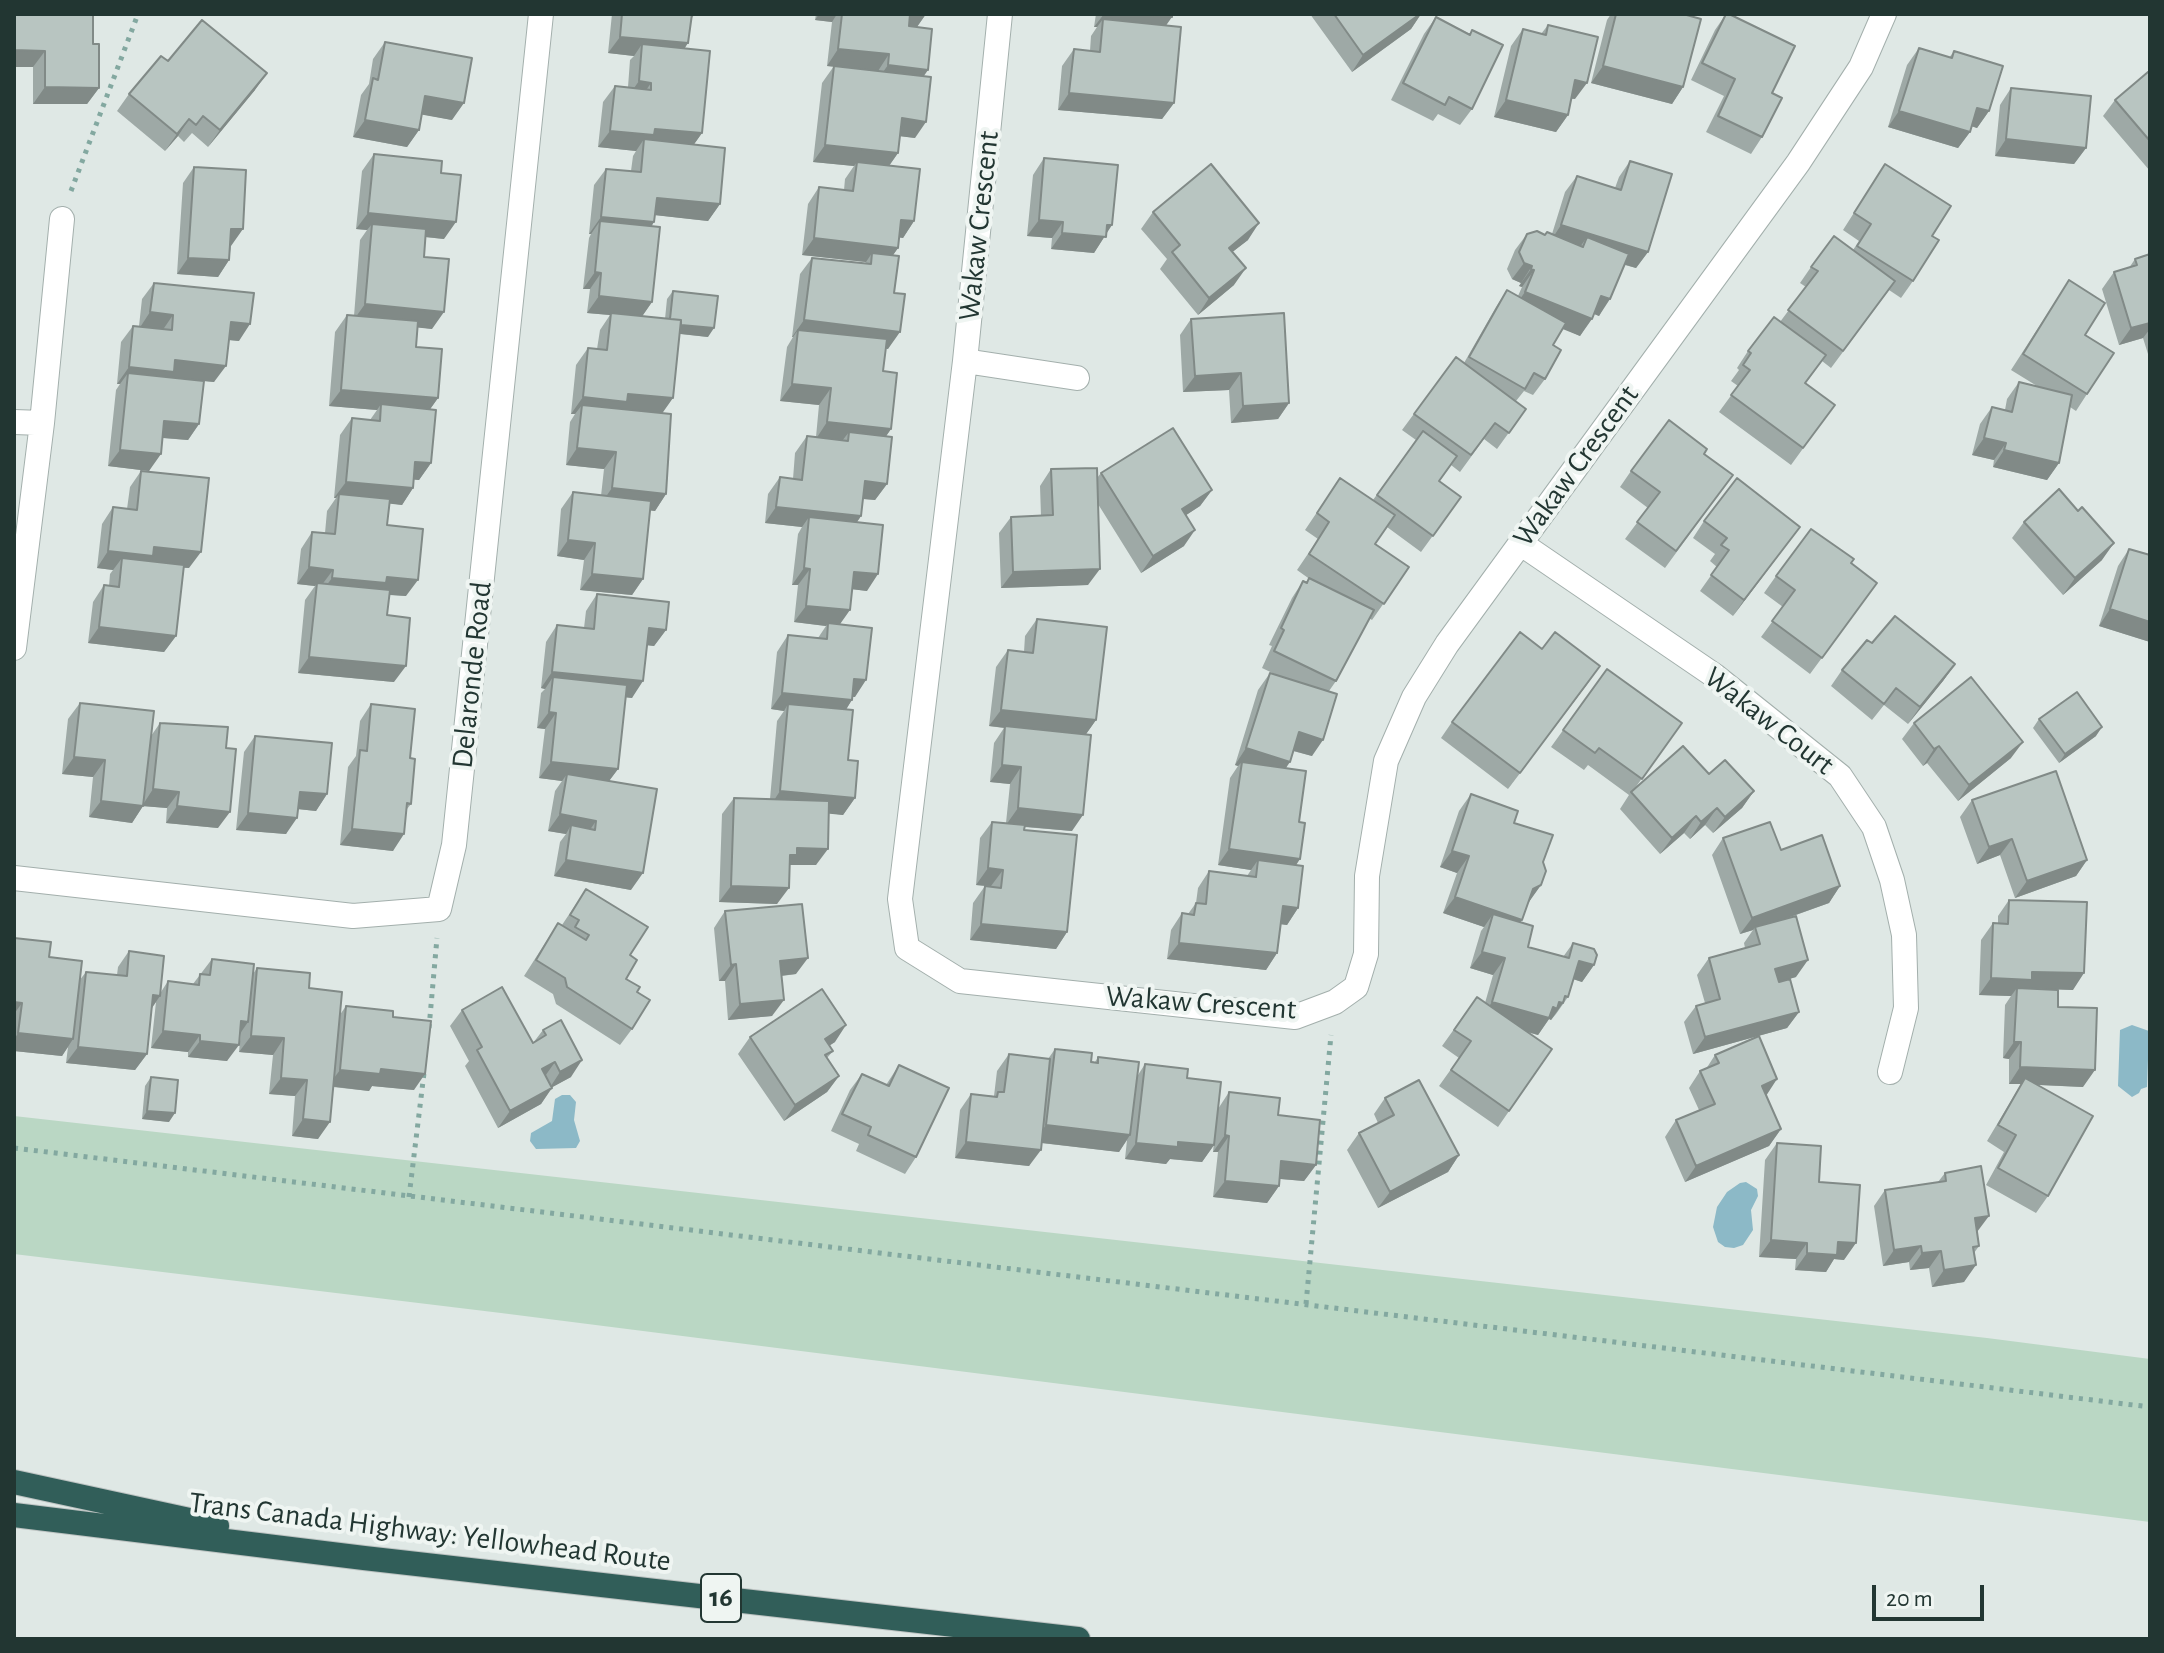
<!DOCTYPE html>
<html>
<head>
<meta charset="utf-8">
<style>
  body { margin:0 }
  #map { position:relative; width:2164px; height:1653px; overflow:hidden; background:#dfe8e5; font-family:"Alegreya Sans",sans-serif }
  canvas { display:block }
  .frame { position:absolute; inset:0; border:16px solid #223632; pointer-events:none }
  .scale { position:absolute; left:1872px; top:1585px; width:112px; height:36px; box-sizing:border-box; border:4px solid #223632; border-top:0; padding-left:10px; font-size:24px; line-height:28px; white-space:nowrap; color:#223632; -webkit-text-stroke:6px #eff5f2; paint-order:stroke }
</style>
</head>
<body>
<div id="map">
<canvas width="2164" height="1653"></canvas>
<div class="frame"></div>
<div class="scale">20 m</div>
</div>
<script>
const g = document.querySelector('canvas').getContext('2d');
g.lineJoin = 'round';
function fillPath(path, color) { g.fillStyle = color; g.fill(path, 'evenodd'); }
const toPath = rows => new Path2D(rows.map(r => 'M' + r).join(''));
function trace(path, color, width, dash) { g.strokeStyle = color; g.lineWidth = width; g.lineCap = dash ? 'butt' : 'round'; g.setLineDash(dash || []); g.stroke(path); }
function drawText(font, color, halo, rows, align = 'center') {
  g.font = font + ' "Alegreya Sans",sans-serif'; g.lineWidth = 8; g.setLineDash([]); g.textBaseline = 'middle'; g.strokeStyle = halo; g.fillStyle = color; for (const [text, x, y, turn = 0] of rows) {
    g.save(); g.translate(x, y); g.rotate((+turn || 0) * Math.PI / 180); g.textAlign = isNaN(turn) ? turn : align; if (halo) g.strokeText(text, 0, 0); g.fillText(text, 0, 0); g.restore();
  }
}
fillPath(toPath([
  [14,1116,1987,1338,2150,1359,2150,1522,501,1313,14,1254]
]), '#bad7c4');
fillPath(toPath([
  [2132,1025,2149,1031,2147,1087,2141,1089,2139,1093,2132,1097,2118,1086,2120,1030],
  [562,1095,570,1095,576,1102,574,1120,580,1141,576,1148,536,1149,530,1141,531,1133,552,1121,555,1099],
  [1746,1182,1757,1189,1758,1196,1751,1210,1753,1230,1743,1245,1734,1248,1725,1247,1718,1242,1713,1227,1717,1207,1727,1192,1740,1183]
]), '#8cb9c7');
const minor = toPath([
  [1000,14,965,361,900,899,907,948,960,981,1295,1017,1335,1002,1356,987,1366,954,1367,876,1386,761,1414,697,1447,644,1798,163,1861,67,1884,14],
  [965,361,1077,378],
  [14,422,42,423,14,648],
  [42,423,62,219],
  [1520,543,1715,676,1840,776,1874,827,1892,880,1904,935,1906,1008,1890,1072],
  [14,878,353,916,439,909,454,845,541,14]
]);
const motorway = toPath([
  [14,1482,217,1526],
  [14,1515,364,1558,1078,1639]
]);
trace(minor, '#a3afac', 26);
trace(motorway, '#bdc3c2', 26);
trace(toPath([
  [71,191,138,14],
  [429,1028,437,938],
  [14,1148,2150,1407],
  [409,1197,424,1073],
  [1306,1304,1331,1035]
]), '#83a8a0', 5, [4, 6]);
trace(minor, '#fff', 24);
trace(motorway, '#315e59', 24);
fillPath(toPath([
  [14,14,93,44,99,88,87,104,33,104,33,67,14,67],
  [612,14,695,14,691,19,685,48,702,133,694,144,720,204,708,221,655,215,652,226,652,302,642,316,665,319,667,299,673,291,708,337,680,334,662,413,666,494,655,511,650,510,643,579,632,595,580,590,584,560,557,556,561,509,573,492,601,496,604,469,566,465,570,422,575,414,571,414,576,365,588,348,597,349,600,330,610,315,587,313,590,289,583,289,589,238,591,234,589,234,594,185,606,169,631,171,633,156,636,151,598,147,603,102,615,86,628,87,630,60,634,56,608,53],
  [816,14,926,14,917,27,923,76,915,138,900,136,898,153,889,166,914,221,903,238,899,237,898,248,893,255,888,349,886,348,883,371,891,429,886,436,887,484,875,500,863,499,861,516,857,522,867,591,852,589,840,624,855,697,853,697,846,710,848,760,855,798,843,815,829,813,816,865,790,865,777,904,719,902,722,814,734,798,770,799,777,721,784,711,771,709,777,652,788,635,818,638,826,626,794,622,798,585,792,585,798,534,802,527,765,523,768,494,780,477,793,479,795,453,807,436,816,437,819,405,780,401,787,347,793,337,792,337,800,274,812,258,864,264,866,262,802,255,808,204,819,187,844,190,845,179,854,166,813,162,822,83,834,66,878,71,827,66,832,22,815,20],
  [1096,14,1172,14,1166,25,1174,103,1162,119,1058,110,1062,66,1074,49,1090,51,1091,36,1097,27,1094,27],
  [1310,14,1421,14,1411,29,1352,72],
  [1611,14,1683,14,1683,87,1672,104,1591,83,1607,20],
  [1726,14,1762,137,1751,154,1706,132,1724,96,1691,80,1715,30],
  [1436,17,1470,34,1472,30,1472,109,1460,125,1438,114,1433,121,1391,100,1424,34],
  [1548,25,1575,99,1571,99,1568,115,1556,132,1494,117,1511,46,1523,29,1541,34],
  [385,42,452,120,421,114,419,130,407,147,353,137,361,95,369,84,373,59],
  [1919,48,1949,58,1954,51,1989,111,1977,128,1971,126,1970,132,1958,148,1888,127,1907,65],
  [168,61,255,90,208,147,192,133,184,142,178,136,165,151,117,111,129,94],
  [2150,74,2150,171,2103,116,2115,100],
  [2011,88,2086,148,2074,164,1995,156,2000,105],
  [374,154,441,173,444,239,425,237,424,257,432,329,418,327,416,347,438,398,430,409,431,463,419,480,414,479,413,488,402,505,390,503,387,525,406,596,389,595,387,615,394,682,298,673,305,600,315,586,297,584,301,549,312,532,325,533,327,511,336,498,334,498,340,435,352,418,370,420,377,410,329,406,335,332,347,315,354,316,360,240,367,230,356,229,362,171],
  [1044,158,1106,234,1094,253,1051,249,1052,238,1027,236,1033,175],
  [1630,161,1648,252,1636,268,1625,265,1599,316,1594,314,1580,336,1563,328,1553,345,1545,379,1533,395,1524,391,1516,401,1526,409,1497,449,1484,439,1460,472,1451,465,1439,482,1461,497,1421,552,1387,527,1375,544,1409,567,1372,620,1369,618,1336,681,1329,691,1312,756,1293,751,1286,768,1299,822,1296,865,1298,908,1287,925,1281,924,1277,953,1266,970,1167,959,1171,930,1182,913,1188,914,1196,903,1198,888,1209,871,1247,876,1251,870,1218,865,1230,778,1238,766,1235,765,1258,690,1270,673,1281,677,1262,668,1272,646,1269,645,1292,598,1303,581,1306,582,1309,578,1311,580,1297,570,1318,539,1305,530,1340,478,1373,500,1416,440,1402,430,1456,357,1464,363,1496,307,1507,290,1518,296,1522,287,1519,286,1521,283,1512,279,1507,269,1515,250,1527,234,1545,234,1547,232,1552,234,1565,192,1577,176,1615,188,1619,177],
  [1885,164,1932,236,1913,281,1901,298,1889,290,1831,368,1822,361,1806,383,1823,421,1791,465,1719,412,1738,386,1731,381,1739,370,1737,368,1748,351,1780,322,1806,287,1800,283,1811,267,1853,250,1859,241,1843,230],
  [194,167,231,246,229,260,218,277,177,274,183,183],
  [1153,212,1248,240,1232,252,1234,285,1198,315,1160,269,1167,259,1141,229],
  [2150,254,2150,353,2148,354,2143,338,2119,345,2102,289,2114,272,2129,268,2135,259],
  [2069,280,2085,335,2087,394,2076,411,2070,407,2059,463,2047,480,1993,467,1994,460,1972,455,1980,424,1992,407,2005,410,2007,399,2019,382,2037,386,2011,370],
  [154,283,239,341,229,340,214,382,170,378,199,424,188,440,162,438,149,471,108,466,116,390,120,384,117,384,121,342,133,326,139,326,142,299],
  [1191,319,1289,403,1278,419,1231,423,1229,390,1183,392,1180,335],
  [1704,454,1733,475,1665,568,1625,539,1648,508,1620,487,1631,471],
  [1051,469,1097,478,1101,473,1212,490,1200,506,1186,515,1184,546,1141,573,1098,504,1088,585,1001,588,999,533,1011,517,1041,516,1040,486],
  [141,471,189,568,184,568,176,636,164,652,88,643,93,602,104,585,109,586,110,574,113,570,97,568,102,524,113,507,127,509,130,487],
  [2078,511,2102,560,2063,595,2012,538,2024,522],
  [1704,521,1800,527,1733,616,1700,591,1717,567,1710,561,1715,554,1693,538],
  [2129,549,2150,555,2150,642,2099,626,2118,566],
  [1851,563,1877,583,1810,674,1761,637,1783,607,1764,593,1776,576],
  [597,594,666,630,654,646,647,645,632,698,625,697,618,769,609,781,631,890,554,876,560,842,566,834,548,831,555,791,562,781,539,778,545,729,537,728,541,693,545,689,541,688,546,642,557,625,584,628,586,611],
  [1037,619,1096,720,1086,734,1072,831,1024,827,1024,830,1067,932,1056,949,970,940,973,903,985,886,991,887,976,885,980,838,992,822,1006,823,1010,784,990,782,994,743,1004,728,989,726,996,667,1008,650,1024,652,1025,636],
  [1872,643,1955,664,1943,681,1908,724,1884,705,1872,720,1831,686,1842,670],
  [1607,669,1682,723,1635,788,1709,774,1754,791,1742,808,1713,833,1705,825,1690,839,1684,833,1660,854,1620,809,1629,795,1588,765,1584,770,1551,747],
  [1588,683,1508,789,1441,738,1452,722],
  [80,703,151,736,160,723,218,828,166,823,167,808,143,806,132,823,89,817,93,777,62,774,68,719],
  [371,704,410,758,411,804,407,809,393,851,340,845,348,767,356,756,360,721],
  [2039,719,2096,736,2059,763,2033,728],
  [1914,723,2011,758,1958,801,1927,763,1923,766,1902,739],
  [255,736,327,794,316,811,298,809,286,834,236,830,244,752],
  [1471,794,1514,823,1543,862,1541,885,1528,902,1520,922,1528,947,1563,957,1573,943,1594,965,1582,982,1573,979,1568,997,1556,1014,1551,1020,1549,1019,1538,1035,1527,1032,1552,1049,1498,1127,1439,1086,1459,1058,1442,1046,1477,997,1485,1003,1493,975,1470,968,1481,931,1484,927,1443,913,1457,873,1440,867,1459,811],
  [1972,800,2087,860,2076,876,2015,898,2000,855,1977,864,1960,817],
  [1723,838,1781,850,1840,886,1829,903,1782,920,1796,977,1779,982,1799,1012,1787,1028,1693,1054,1684,1022,1696,1006,1705,1003,1697,975,1709,958,1745,948,1744,943,1753,930,1740,934,1712,855],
  [586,889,630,955,626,979,637,992,632,1029,620,1045,556,1004,553,994,524,976,558,923,562,925],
  [2009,900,2073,990,2026,988,2058,1007,2083,1087,2038,1085,2048,1196,2036,1213,1986,1185,2004,1152,1987,1141,2021,1084,2009,1084,2009,1059,2003,1058,2005,1005,2011,996,1979,995,1981,940,1993,923,1998,923,1998,916],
  [725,911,796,974,782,976,772,1016,728,1020,725,981,719,981,714,928],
  [14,938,49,957,79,981,86,972,117,975,118,967,129,951,161,992,168,981,193,984,212,959,253,974,257,968,309,988,339,1016,346,1006,393,1017,414,1090,372,1086,369,1091,333,1087,318,1139,292,1136,295,1096,269,1094,273,1055,239,1052,241,1031,227,1061,188,1057,188,1052,151,1048,156,1002,152,1008,147,1054,135,1070,66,1063,68,1047,62,1056,14,1051],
  [462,1010,533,1043,543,1030,571,1077,552,1087,541,1104,498,1128,465,1066,469,1061,450,1026],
  [750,1037,835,1042,829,1045,833,1051,827,1058,839,1076,827,1092,784,1121,738,1054],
  [1055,1049,1095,1062,1098,1057,1138,1075,1145,1064,1187,1078,1218,1109,1229,1092,1278,1115,1316,1165,1304,1181,1280,1179,1279,1186,1267,1203,1213,1197,1218,1152,1213,1152,1215,1131,1214,1145,1202,1162,1170,1159,1166,1164,1125,1159,1127,1140,1119,1152,1041,1143,1029,1166,955,1158,960,1110,971,1094,994,1096,997,1071,1009,1054,1048,1059],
  [1715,1055,1766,1095,1781,1129,1769,1146,1685,1182,1665,1137,1676,1120,1699,1110,1689,1088,1700,1071,1706,1069],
  [899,1065,916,1157,905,1174,856,1151,859,1144,831,1131,850,1090,862,1074,886,1085],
  [151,1077,169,1122,142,1119,145,1086],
  [1385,1098,1459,1155,1448,1172,1378,1208,1347,1150,1359,1133,1378,1123,1374,1114],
  [1777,1143,1819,1182,1844,1260,1834,1259,1826,1272,1795,1270,1796,1259,1759,1257,1765,1160],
  [1945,1173,1977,1232,1979,1246,1974,1253,1964,1282,1932,1287,1929,1268,1910,1270,1909,1262,1883,1266,1874,1206,1885,1190,1938,1182]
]), '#9ea9a6');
fillPath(toPath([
  [819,14,837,14,832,22,815,20],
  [909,14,926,14,914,31,898,29],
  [1104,14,1139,14,1172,17,1160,34,1103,19,1097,27,1094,27],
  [1420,14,1421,14,1411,29,1352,72,1363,55],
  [620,37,688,43,677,60,642,44,634,56,608,53],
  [838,49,889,54,878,71,827,66],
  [14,50,45,51,33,67,14,67],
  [888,65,928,70,917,86,876,82],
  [1603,66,1683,87,1672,104,1591,83],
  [267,73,255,90,208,147,220,130],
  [1575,80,1587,83,1575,99,1564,97],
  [639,81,651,83,640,99,627,98],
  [45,87,99,88,87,104,33,104],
  [1069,93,1174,103,1162,119,1058,110],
  [425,96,464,103,452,120,413,113],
  [1506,100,1568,115,1556,132,1494,117],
  [1977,108,1989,111,1977,128,1965,124],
  [1899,111,1970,132,1958,148,1888,127],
  [902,118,926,122,915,138,890,135],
  [189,119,178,136,165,151,177,134],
  [365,120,419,130,407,147,353,137],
  [655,129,702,133,690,150,643,145,644,139,636,151,598,147,610,131],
  [2006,139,2086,148,2074,164,1995,156],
  [825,145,898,153,886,170,857,162,854,166,813,162],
  [657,198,720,204,708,221,645,214],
  [368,213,456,222,444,239,371,231,372,224,367,230,356,229],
  [601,217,654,222,643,239,600,221,591,234,589,234],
  [901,220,914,221,903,238,889,236],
  [1039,220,1063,222,1052,238,1027,236],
  [1259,223,1248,240,1217,264,1229,248],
  [1107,225,1112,225,1094,253,1051,249,1062,233],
  [1561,225,1648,252,1636,268,1580,251,1587,237,1578,250,1550,242],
  [231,229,243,229,231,246,220,245],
  [814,238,898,248,886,265,872,253,866,262,802,255],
  [188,258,229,260,218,277,177,274],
  [1524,263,1532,266,1521,283,1512,279],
  [1246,268,1234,285,1198,315,1209,298],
  [1531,269,1534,270,1522,287,1519,286],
  [595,272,601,273,590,289,583,289],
  [1525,292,1592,319,1580,336,1513,309],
  [599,296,652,302,641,318,611,313,610,315,587,313],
  [1601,296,1610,299,1599,316,1590,312],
  [365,304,444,312,432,329,353,321],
  [150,312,173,315,162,331,139,329],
  [804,320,900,332,888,349,797,337,798,330,793,337,792,337],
  [231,322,250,324,239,341,219,339],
  [2150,323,2150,329,2143,338,2119,345,2131,328],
  [670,324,714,328,708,337,664,332],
  [175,360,226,366,214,382,128,373,120,384,117,384,129,367],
  [1241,373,1229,390,1183,392,1195,376],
  [792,384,831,388,819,405,780,401],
  [341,390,438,398,426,415,381,404,377,410,329,406],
  [628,394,673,398,661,415,582,405,575,414,571,414,583,397],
  [1289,403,1278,419,1231,423,1243,406],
  [164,421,199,424,188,440,153,437],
  [827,422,891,429,880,445,849,432,842,441,816,439],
  [1984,438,2006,443,1994,460,1972,455],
  [577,448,616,452,604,469,566,465],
  [120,450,161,454,149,471,108,466],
  [2004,450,2059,463,2047,480,1993,467],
  [415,462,431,463,419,480,404,479],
  [865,481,887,484,875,500,854,498],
  [346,482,413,488,402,505,338,498,339,494,336,498,334,498],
  [612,488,666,494,655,511,600,505],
  [1212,490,1200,506,1171,525,1182,509],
  [776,507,861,516,850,532,809,517,802,527,765,523],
  [1800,527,1788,543,1733,616,1744,600],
  [1195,530,1184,546,1141,573,1153,556],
  [568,540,595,543,584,560,557,556],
  [2114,543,2102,560,2063,595,2075,578],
  [154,547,201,552,189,568,148,564,122,558,113,570,97,568,108,551],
  [309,567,333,570,321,586,317,583,315,586,297,584],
  [804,568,810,569,798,585,792,585],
  [1100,569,1088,585,1001,588,1013,572],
  [854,572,878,574,867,591,842,588],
  [592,574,643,579,632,595,580,590],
  [387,577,418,580,406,596,379,594,320,594,332,578],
  [806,606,850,610,838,627,828,623,826,626,794,622],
  [2110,609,2150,622,2150,642,2099,626],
  [99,627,176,636,164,652,88,643],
  [649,628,666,630,654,646,637,644],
  [309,657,406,666,394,682,298,673],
  [1955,664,1943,681,1908,724,1920,707],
  [1600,666,1588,683,1508,789,1520,773],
  [552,672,643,681,632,698,552,689,553,677,545,689,541,688],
  [854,679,866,680,855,697,843,696],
  [782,693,852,700,841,717,788,704,784,711,771,709],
  [1001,710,1096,720,1084,737,989,726],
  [549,712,556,713,545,729,537,728],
  [2102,727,2096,736,2059,763,2065,754],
  [1299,732,1323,740,1312,756,1287,749],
  [2023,742,2011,758,1958,801,1969,785],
  [1939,746,1927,763,1923,766,1934,749],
  [1246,748,1290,762,1279,778,1242,762,1238,766,1235,765],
  [74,757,105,760,93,777,62,774],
  [551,762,618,769,606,785,567,774,562,781,539,778],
  [1002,765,1021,767,1010,784,990,782],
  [153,789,179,792,167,808,142,806],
  [780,791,855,798,843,815,769,808],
  [1754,791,1742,808,1713,833,1725,817],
  [300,792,327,794,316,811,288,808],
  [101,801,143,806,132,823,89,817],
  [177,806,230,812,218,828,166,823],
  [1018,808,1083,815,1072,831,1006,825],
  [1717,808,1705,825,1690,839,1701,822],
  [248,813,297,818,286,834,236,830],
  [560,814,596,821,585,837,571,825,566,834,548,831],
  [1696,816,1684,833,1660,854,1672,838],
  [352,829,404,834,393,851,340,845],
  [2012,839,2000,855,1977,864,1989,847],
  [797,848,828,849,816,865,790,865,790,855],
  [1229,849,1300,859,1289,876,1258,860,1251,870,1218,865],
  [1452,851,1469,856,1457,873,1440,867],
  [566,860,643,873,631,890,554,876],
  [2087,860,2076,876,2015,898,2027,881],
  [988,868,1003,870,991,886,976,885],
  [1541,885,1529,902,1522,905,1533,889],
  [731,886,789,888,777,904,719,902],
  [1840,886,1829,903,1756,929,1755,927,1753,930,1740,934,1752,918],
  [1455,897,1522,920,1510,936,1493,914,1484,927,1443,913],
  [1283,906,1298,908,1287,925,1271,923],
  [981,924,1067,932,1056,949,970,940],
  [1179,943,1277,953,1266,970,1167,959],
  [1482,952,1505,958,1493,975,1470,968],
  [808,958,796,974,769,977,780,961],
  [1808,960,1796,977,1764,986,1775,969],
  [1579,961,1594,965,1582,982,1567,977],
  [736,964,725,981,719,981,731,965],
  [2032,972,2084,973,2073,990,2017,988,2011,996,1979,995,1991,978],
  [153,995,160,996,149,1012],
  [784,1000,772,1016,728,1020,740,1004],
  [14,1002,22,1003,14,1014],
  [1492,1002,1553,1007,1559,1002,1563,1003,1551,1020,1549,1019,1538,1035,1481,1018],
  [1799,1012,1787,1028,1693,1054,1705,1037],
  [241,1021,248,1022,237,1038],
  [846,1025,835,1042,814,1056,825,1039],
  [163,1031,200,1035,188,1052,151,1048],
  [18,1033,73,1039,62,1056,14,1051,14,1040],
  [251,1036,284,1038,273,1055,239,1052],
  [200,1041,239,1045,227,1061,188,1057],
  [2014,1042,2021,1042,2009,1059,2003,1058],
  [78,1047,147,1054,135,1070,66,1063],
  [582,1060,571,1077,549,1089,560,1072],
  [555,1062,543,1079,542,1069],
  [2020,1067,2095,1070,2083,1087,2021,1084,2025,1078,2021,1084,2009,1084],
  [381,1069,425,1074,414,1090,372,1086,369,1091,328,1086,340,1070],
  [839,1076,827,1092,784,1121,795,1105],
  [281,1078,307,1080,295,1096,269,1094],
  [1777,1079,1766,1096,1762,1086],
  [552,1088,541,1104,498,1128,510,1111],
  [147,1111,175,1113,169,1122,142,1119],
  [303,1119,330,1122,318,1139,292,1136],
  [1046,1125,1130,1135,1119,1152,1034,1142],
  [1781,1129,1769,1146,1685,1182,1696,1166],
  [1225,1135,1229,1136,1218,1152,1213,1152],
  [966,1142,1041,1150,1029,1166,955,1158],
  [1178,1142,1214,1145,1202,1162,1170,1159,1166,1164,1125,1159,1136,1143],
  [1459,1155,1448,1172,1378,1208,1390,1192],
  [1281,1161,1316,1165,1304,1181,1270,1178],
  [1225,1181,1279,1186,1267,1203,1213,1197],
  [1989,1216,1977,1232,1975,1218],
  [1771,1240,1807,1243,1796,1259,1759,1257],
  [1838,1242,1856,1243,1844,1260,1834,1259,1826,1272,1795,1270,1807,1253],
  [1921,1246,1909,1262,1883,1266,1894,1250],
  [1941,1251,1929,1268,1910,1270,1922,1253],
  [1976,1265,1964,1282,1932,1287,1944,1270]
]), '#818a87');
const building = toPath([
  [14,14,93,14,93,44,99,44,99,88,45,87,45,51,14,50,14,14],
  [622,14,692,14,688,43,620,37,622,14],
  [842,14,910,14,909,26,932,29,928,70,888,65,889,54,838,49,842,14],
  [1139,14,1172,14,1172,17,1139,14],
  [1334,14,1420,14,1363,55,1334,14],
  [1616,14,1661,14,1666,15,1666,14,1683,14,1701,19,1683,87,1603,66,1616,14],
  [1726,14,1729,14,1795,46,1772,93,1782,98,1762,137,1718,116,1735,79,1702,63,1726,14],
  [1436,17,1470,35,1472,30,1503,45,1472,109,1449,97,1445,105,1403,83,1436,17],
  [1103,19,1181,27,1174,103,1069,93,1074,49,1100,52,1103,19],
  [202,20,267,73,220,130,203,116,196,125,189,119,177,134,129,94,161,56,168,61,202,20],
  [1548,25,1598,37,1587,83,1575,80,1568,115,1506,100,1523,29,1546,35,1548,25],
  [385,42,472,58,464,103,425,96,419,130,365,120,373,78,378,80,385,42],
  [642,44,710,51,702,133,655,129,654,135,610,131,615,86,651,90,651,83,639,81,642,44],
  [1919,48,1952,58,1954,51,2003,66,1989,111,1977,108,1970,132,1899,111,1919,48],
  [834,66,931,77,926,122,902,118,898,153,825,145,834,66],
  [2148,72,2150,74,2150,141,2115,100,2148,72],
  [2011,88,2091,96,2086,148,2006,139,2011,88],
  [644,139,725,148,720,204,657,198,654,222,601,217,606,169,641,172,644,139],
  [374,154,442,161,441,173,461,175,456,222,368,213,374,154],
  [1044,158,1118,165,1112,225,1107,225,1106,237,1062,233,1063,222,1039,220,1044,158],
  [1630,161,1672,174,1648,252,1561,225,1577,176,1621,190,1630,161],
  [857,162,920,169,914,221,901,220,898,248,814,238,819,187,853,191,857,162],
  [1211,164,1259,223,1229,248,1246,268,1209,298,1172,252,1180,245,1153,212,1211,164],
  [1885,164,1951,206,1932,236,1939,240,1913,281,1857,246,1871,224,1854,213,1885,164],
  [194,167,246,170,243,229,231,229,229,260,188,258,194,167],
  [600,221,660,227,652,302,599,296,601,273,595,272,600,221],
  [372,224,426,229,424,257,449,259,444,312,365,304,372,224],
  [1537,231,1545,235,1547,232,1583,247,1587,237,1629,254,1610,299,1601,296,1592,319,1525,292,1534,270,1531,269,1532,266,1524,263,1519,252,1527,234,1537,231],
  [1834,236,1895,281,1843,351,1788,310,1818,271,1811,267,1834,236],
  [872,253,899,256,894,293,905,294,900,332,804,320,812,258,871,264,872,253],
  [2150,254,2150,323,2131,328,2114,272,2137,265,2135,259,2150,254],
  [2069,280,2105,303,2085,335,2114,353,2087,394,2023,354,2069,280],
  [154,283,254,293,250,324,231,322,226,366,175,360,174,372,129,367,133,326,172,330,173,315,150,312,154,283],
  [1507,290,1566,323,1553,345,1561,350,1545,379,1534,373,1525,389,1469,357,1507,290],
  [673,291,718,296,714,328,681,325,681,320,670,319,673,291],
  [611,313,681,320,673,398,628,394,627,402,583,397,588,348,607,350,611,313],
  [1284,313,1289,403,1243,406,1241,373,1195,376,1191,319,1284,313],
  [347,315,418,321,416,347,442,349,438,398,341,390,347,315],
  [1774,317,1826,355,1805,383,1835,405,1803,448,1731,395,1750,370,1743,365,1751,353,1748,351,1774,317],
  [798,330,887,339,883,371,897,373,891,429,827,422,831,388,792,384,798,330],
  [1456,357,1526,409,1509,433,1495,423,1471,455,1414,414,1456,357],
  [128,373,204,381,199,424,164,421,161,454,120,450,128,373],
  [2019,382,2072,395,2059,463,2004,450,2006,443,1984,438,1992,407,2012,412,2019,382],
  [381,404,436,410,431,463,415,462,413,488,346,482,352,418,380,421,381,404],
  [582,405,671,414,666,494,612,488,616,452,577,448,582,405],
  [1669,420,1707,449,1704,454,1733,475,1676,551,1637,522,1660,492,1631,471,1669,420],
  [1173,428,1212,490,1182,509,1195,530,1153,556,1101,473,1173,428],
  [1423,431,1457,456,1439,481,1461,497,1433,536,1377,495,1423,431],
  [849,432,892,437,887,484,865,481,861,516,776,507,780,477,802,480,807,436,848,441,849,432],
  [1097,468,1100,569,1013,572,1011,517,1053,515,1051,469,1097,468],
  [141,471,209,478,201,552,154,547,153,556,108,551,113,507,137,510,141,471],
  [1340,478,1395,515,1375,544,1409,567,1384,604,1309,554,1329,522,1317,513,1340,478],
  [1737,478,1800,527,1744,600,1711,575,1729,550,1721,545,1727,538,1704,521,1737,478],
  [2059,489,2078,511,2082,507,2114,543,2075,578,2024,522,2059,489],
  [573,492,651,501,643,579,592,574,595,543,568,540,573,492],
  [339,494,390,499,387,525,423,529,418,580,387,577,386,583,332,578,333,570,309,567,312,532,335,534,339,494],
  [809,517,883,525,878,574,854,572,850,610,806,606,810,569,804,568,809,517],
  [1811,529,1854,559,1851,563,1877,583,1822,658,1772,621,1795,590,1776,576,1811,529],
  [2129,549,2150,555,2150,622,2110,609,2129,549],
  [122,558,184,565,176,636,99,627,104,585,119,587,122,558],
  [1309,578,1374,610,1336,681,1274,651,1284,630,1281,628,1303,581,1307,583,1309,578],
  [317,583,390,590,387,615,410,618,406,666,309,657,317,583],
  [597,594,669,602,666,630,649,628,643,681,552,672,557,625,594,629,597,594],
  [1895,616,1955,664,1920,707,1896,688,1884,704,1842,670,1867,640,1872,643,1895,616],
  [1037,619,1107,627,1096,720,1001,710,1008,650,1033,653,1037,619],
  [828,623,872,628,866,680,854,679,852,700,782,693,788,635,827,639,828,623],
  [1520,632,1542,649,1555,632,1600,666,1520,773,1452,722,1520,632],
  [1607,669,1682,723,1642,779,1599,748,1595,753,1563,730,1607,669],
  [1270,673,1337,694,1323,740,1299,732,1290,762,1246,748,1270,673],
  [553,677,627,685,618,769,551,762,556,713,549,712,553,677],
  [1971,677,2023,742,1969,785,1939,746,1934,749,1914,723,1971,677],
  [2077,692,2102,727,2065,754,2039,719,2077,692],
  [80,703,154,711,143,806,101,801,105,760,74,757,80,703],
  [371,704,415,709,410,758,415,759,411,804,407,803,404,834,352,829,360,750,367,751,371,704],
  [788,704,853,710,848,760,858,761,855,798,780,791,788,704],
  [160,723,228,727,226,748,236,749,230,812,177,806,179,792,153,789,160,723],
  [1005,726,1091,735,1083,815,1018,808,1021,767,1002,765,1005,726],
  [255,736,332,743,327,794,300,792,297,818,248,813,255,736],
  [1683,746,1709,774,1725,760,1754,791,1725,817,1717,808,1701,822,1696,816,1672,838,1631,792,1683,746],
  [1242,762,1306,771,1299,822,1305,823,1300,859,1229,849,1242,762],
  [2056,771,2087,860,2027,881,2012,839,1989,847,1972,800,2056,771],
  [567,774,657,789,643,873,566,860,571,825,595,830,596,821,560,814,567,774],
  [1471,794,1518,811,1514,823,1553,835,1543,862,1546,871,1541,885,1533,889,1522,920,1455,897,1469,856,1452,851,1471,794],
  [734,798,829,801,828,849,797,848,797,855,790,855,789,888,731,886,734,798],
  [992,822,1025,825,1024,830,1077,835,1067,932,981,924,985,886,1001,888,1003,870,988,868,992,822],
  [1770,822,1781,850,1822,835,1840,886,1752,918,1723,838,1770,822],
  [1258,860,1303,866,1298,908,1283,906,1277,953,1179,943,1182,913,1194,915,1196,903,1206,904,1209,871,1256,877,1258,860],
  [586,889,648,927,630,955,637,960,626,979,640,987,637,992,650,1000,632,1029,567,987,565,978,536,960,558,923,586,940,589,935,575,927,579,920,570,915,586,889],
  [2009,900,2087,902,2084,973,2032,972,2032,980,1991,978,1993,923,2008,924,2009,900],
  [802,904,808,958,780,961,784,1000,740,1004,736,964,731,965,725,911,802,904],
  [1493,914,1533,926,1528,947,1569,958,1573,943,1594,949,1597,955,1594,965,1579,961,1568,997,1565,996,1563,1003,1559,1002,1557,1009,1553,1007,1549,1018,1492,1002,1505,958,1482,952,1493,914],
  [1796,916,1808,960,1775,969,1779,982,1790,979,1799,1012,1705,1037,1696,1006,1720,999,1709,958,1760,944,1755,927,1796,916],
  [14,938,51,942,49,957,82,961,73,1039,18,1033,22,1003,14,1002,14,938],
  [129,951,164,956,160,996,153,995,147,1054,78,1047,86,972,127,976,129,951],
  [212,959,254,964,248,1022,241,1021,239,1045,200,1041,200,1035,163,1031,168,981,199,985,200,974,210,975,212,959],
  [257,968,310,973,309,988,342,992,330,1122,303,1119,307,1080,281,1078,284,1038,251,1036,257,968],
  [502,987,533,1043,546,1035,543,1030,561,1020,582,1060,560,1072,555,1062,542,1069,552,1088,510,1111,477,1050,482,1047,462,1010,502,987],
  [2017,988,2058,990,2058,1007,2097,1008,2095,1070,2020,1067,2021,1042,2014,1042,2017,988],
  [822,989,846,1025,825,1039,833,1051,825,1055,839,1076,795,1105,750,1037,822,989],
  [1477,997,1552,1049,1509,1111,1451,1070,1471,1041,1454,1030,1477,997],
  [346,1006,393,1011,393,1017,431,1021,425,1074,381,1069,380,1074,340,1070,346,1006],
  [1759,1036,1777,1079,1762,1086,1781,1129,1696,1166,1676,1120,1715,1104,1700,1071,1719,1063,1715,1055,1759,1036],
  [1055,1049,1092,1053,1091,1062,1098,1063,1098,1057,1139,1062,1130,1135,1046,1125,1055,1049],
  [1009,1054,1050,1059,1041,1150,966,1142,971,1094,997,1097,998,1092,1004,1092,1009,1054],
  [1145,1064,1188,1069,1187,1078,1221,1082,1214,1145,1178,1142,1178,1147,1136,1143,1145,1064],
  [899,1065,949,1088,916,1157,868,1135,871,1127,842,1114,862,1074,889,1086,899,1065],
  [151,1077,178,1080,175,1113,147,1111,151,1077],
  [2025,1078,2093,1116,2048,1196,1998,1168,2016,1135,1998,1125,2025,1078],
  [1419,1080,1459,1155,1390,1192,1359,1133,1394,1115,1385,1098,1419,1080],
  [1229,1092,1280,1098,1278,1115,1320,1120,1316,1165,1281,1161,1279,1186,1225,1181,1229,1136,1225,1135,1229,1092],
  [1777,1143,1821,1146,1819,1182,1860,1185,1856,1243,1838,1242,1837,1255,1807,1253,1807,1243,1771,1240,1777,1143],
  [1981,1166,1989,1216,1975,1218,1979,1246,1973,1247,1976,1265,1944,1270,1941,1251,1922,1253,1921,1246,1894,1250,1885,1190,1946,1181,1945,1173,1981,1166]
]);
fillPath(building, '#b8c5c1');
trace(building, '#818a87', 2);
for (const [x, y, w] of [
  [721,1598,40]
]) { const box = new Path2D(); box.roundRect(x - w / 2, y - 24, w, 48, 6); g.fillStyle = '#eff5f2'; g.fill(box); trace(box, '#223632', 2); }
drawText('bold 28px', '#223632', null, [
  ["16",721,1598]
]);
drawText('30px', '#223632', '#eff5f2', [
  ["Wakaw Crescent",979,226,-84],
  ["Wakaw Crescent",1576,466,-54],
  ["Delaronde Road",472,675,-84],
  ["Wakaw Court",1769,721,38],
  ["Wakaw Crescent",1201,1003,4],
  ["Trans Canada Highway: Yellowhead Route",430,1532,7]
]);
</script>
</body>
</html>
